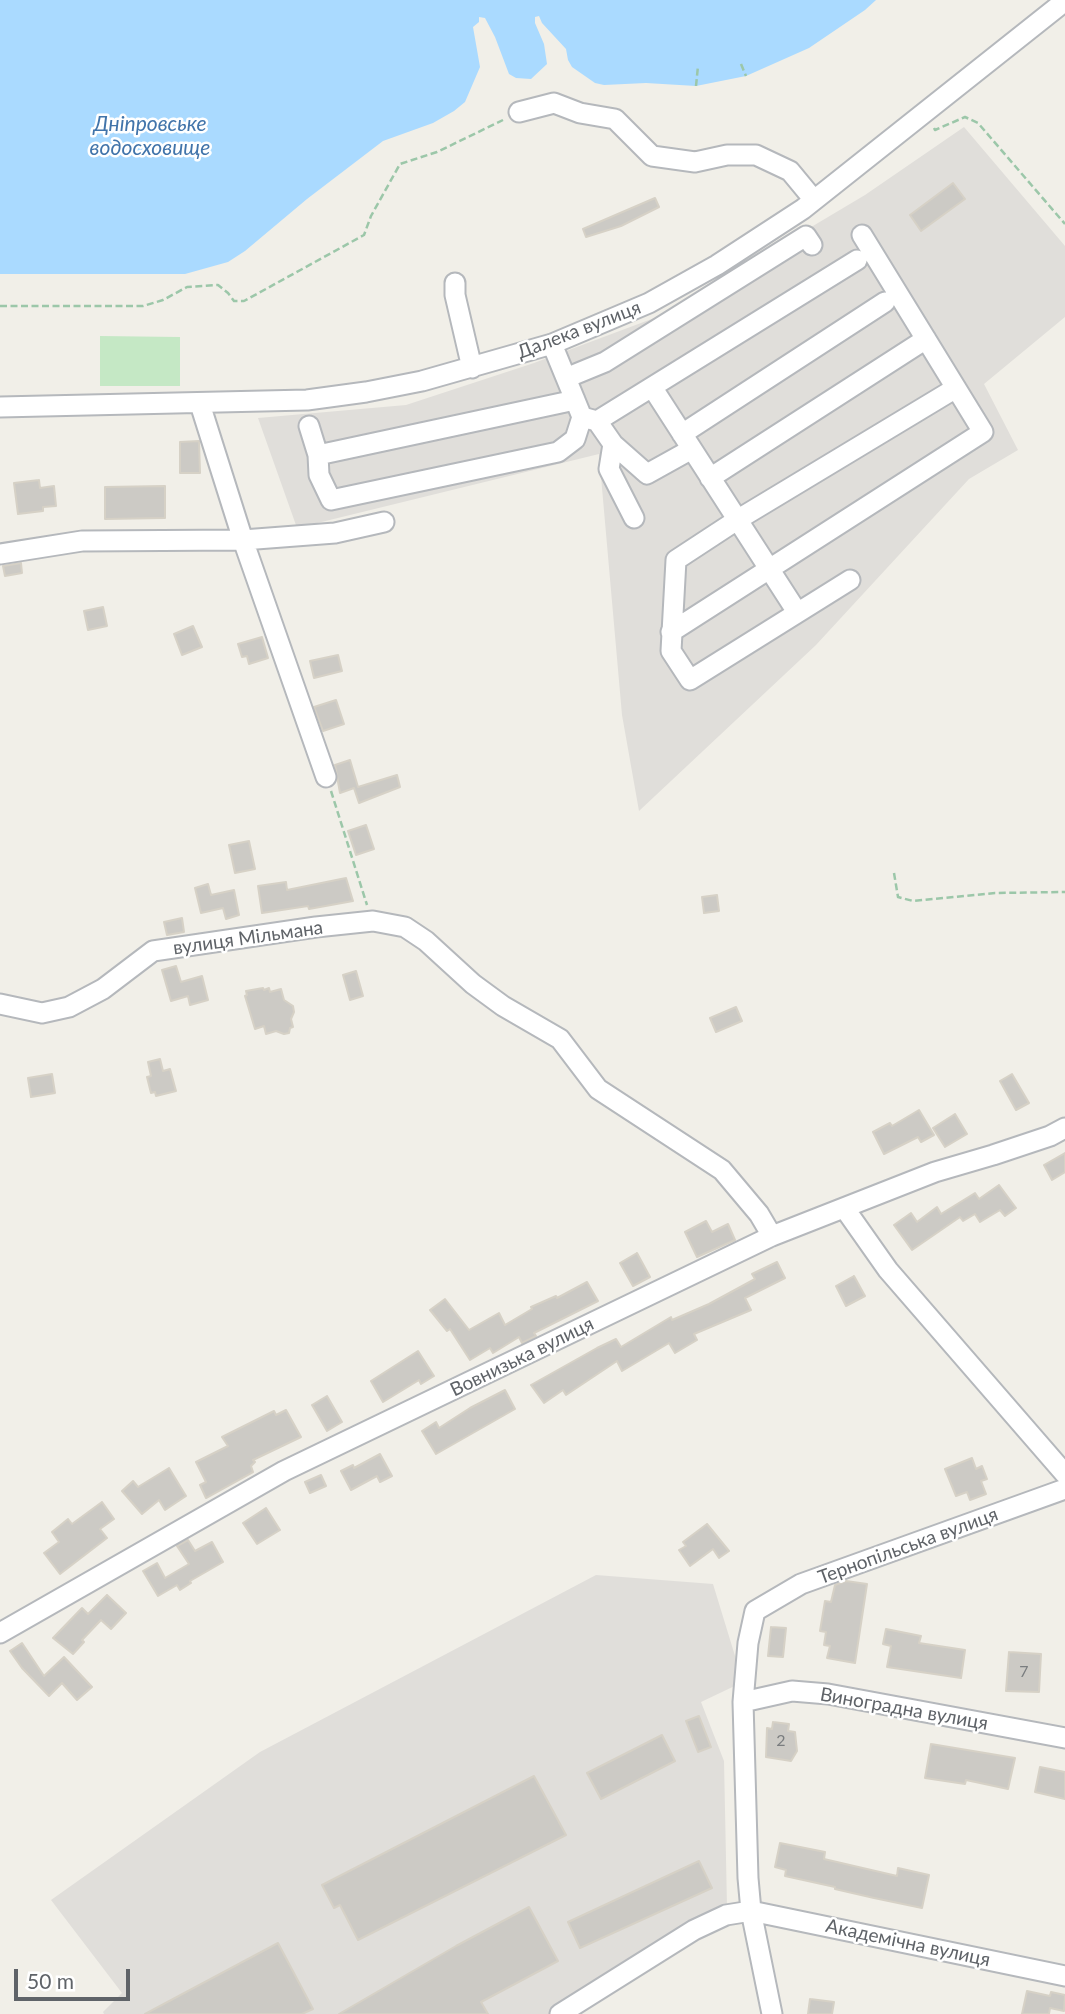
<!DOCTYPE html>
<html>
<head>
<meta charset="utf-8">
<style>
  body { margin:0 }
  #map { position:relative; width:1065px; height:2014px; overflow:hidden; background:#f1efe8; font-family:Lato,sans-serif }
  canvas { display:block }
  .scale { position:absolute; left:14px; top:1969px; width:116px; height:32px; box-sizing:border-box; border:4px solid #5f6368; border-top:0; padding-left:9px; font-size:21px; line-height:24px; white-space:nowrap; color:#5f6368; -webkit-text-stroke:5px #fff; paint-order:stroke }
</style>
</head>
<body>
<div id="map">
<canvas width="1065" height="2014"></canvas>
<div class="scale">50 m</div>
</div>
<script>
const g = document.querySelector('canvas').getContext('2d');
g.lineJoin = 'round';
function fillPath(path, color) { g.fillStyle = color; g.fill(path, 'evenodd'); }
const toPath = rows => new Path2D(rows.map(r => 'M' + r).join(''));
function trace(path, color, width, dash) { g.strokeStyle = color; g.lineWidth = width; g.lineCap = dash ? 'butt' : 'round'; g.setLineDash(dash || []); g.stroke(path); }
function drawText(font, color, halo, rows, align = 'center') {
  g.font = font + ' Lato,sans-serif'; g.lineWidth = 5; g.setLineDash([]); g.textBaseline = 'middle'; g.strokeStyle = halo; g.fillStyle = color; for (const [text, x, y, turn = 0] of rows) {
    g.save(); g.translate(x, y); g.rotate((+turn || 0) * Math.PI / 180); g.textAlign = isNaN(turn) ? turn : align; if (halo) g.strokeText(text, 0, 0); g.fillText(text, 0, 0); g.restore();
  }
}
fillPath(toPath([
  [964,127,1065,246,1065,317,984,384,1018,450,969,479,816,645,639,811,622,715,599,454,297,528,258,418,406,405,534,363,665,314,865,195],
  [596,1575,713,1584,743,1682,701,1702,724,1761,727,1907,560,2014,104,2014,103,2012,122,1993,51,1900,260,1752]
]), '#e0deda');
fillPath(toPath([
  [100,336,180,337,180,386,100,386]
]), '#c5e8c5');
fillPath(toPath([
  [0,0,876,0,865,10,809,48,746,76,696,86,646,83,604,85,595,83,572,67,568,60,566,49,542,23,539,16,535,17,535,23,544,44,547,64,531,79,516,78,509,74,495,37,485,18,479,17,479,22,473,27,480,67,465,102,454,111,433,123,383,141,307,199,245,251,228,262,185,274,0,274]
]), '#aadaff');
const building = toPath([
  [953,183,965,199,921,231,910,215,953,183],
  [655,198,659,207,621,226,586,237,583,229,655,198],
  [199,441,200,473,180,473,180,442,199,441],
  [39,480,40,488,54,486,56,506,43,507,43,511,18,514,14,483,39,480],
  [165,486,165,518,105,519,105,487,165,486],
  [21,563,22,573,5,576,3,566,21,563],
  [103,607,107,626,88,630,84,611,103,607],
  [193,626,202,647,182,655,174,634,193,626],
  [262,637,268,658,249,664,247,656,242,657,238,644,262,637],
  [338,655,342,671,314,678,310,661,338,655],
  [336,700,344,724,323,731,314,707,336,700],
  [350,760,358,787,397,775,400,787,359,803,354,788,340,793,335,765,350,760],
  [366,825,374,849,356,855,348,831,366,825],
  [249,841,255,869,235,873,229,845,249,841],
  [346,878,353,901,309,909,308,906,262,913,258,886,286,882,287,890,346,878],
  [208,884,211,895,234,890,239,915,226,919,223,908,201,913,195,888,208,884],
  [717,895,719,911,704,913,702,897,717,895],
  [182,918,184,932,167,935,164,922,182,918],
  [176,966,181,982,202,976,208,1000,190,1005,188,996,171,1001,162,970,176,966],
  [356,971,363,996,350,1000,343,975,356,971],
  [263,988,264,990,269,988,270,992,281,989,284,1000,293,1006,294,1012,291,1019,293,1027,290,1028,289,1033,284,1034,276,1031,266,1034,264,1026,255,1029,245,996,247,995,246,991,263,988],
  [736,1007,742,1021,716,1032,710,1018,736,1007],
  [160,1059,163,1071,170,1069,176,1091,156,1096,155,1092,151,1093,147,1077,151,1076,148,1062,160,1059],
  [52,1074,55,1093,31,1097,28,1078,52,1074],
  [1012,1074,1029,1103,1016,1110,1000,1081,1012,1074],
  [919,1110,934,1135,921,1142,918,1137,884,1154,873,1132,890,1123,892,1126,919,1110],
  [955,1114,967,1134,945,1147,933,1128,955,1114],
  [1065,1153,1065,1172,1052,1180,1044,1165,1065,1153],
  [999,1185,1016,1208,1005,1216,1000,1210,980,1222,975,1214,963,1221,960,1217,912,1250,894,1225,911,1213,917,1222,937,1207,941,1214,975,1193,979,1199,999,1185],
  [706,1221,712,1232,728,1224,735,1240,697,1257,685,1232,706,1221],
  [637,1253,650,1277,633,1286,620,1263,637,1253],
  [777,1262,785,1278,745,1298,751,1310,694,1334,697,1340,675,1353,669,1343,622,1371,617,1361,566,1395,563,1390,544,1403,531,1385,597,1348,616,1339,621,1347,671,1317,672,1320,709,1304,755,1279,752,1274,777,1262],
  [854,1276,865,1296,846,1306,836,1286,854,1276],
  [587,1282,598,1301,534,1333,536,1336,522,1343,519,1337,493,1353,490,1348,470,1360,450,1329,447,1331,430,1310,445,1299,469,1330,499,1313,505,1325,532,1309,531,1307,556,1296,557,1298,587,1282],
  [418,1351,434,1376,421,1384,419,1380,383,1402,371,1381,418,1351],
  [505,1390,515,1409,436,1454,422,1431,436,1422,439,1428,470,1408,505,1390],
  [327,1396,342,1422,327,1431,312,1405,327,1396],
  [286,1410,301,1437,253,1460,255,1462,251,1466,253,1472,206,1498,200,1485,206,1482,196,1462,228,1446,222,1437,274,1411,276,1415,286,1410],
  [380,1454,392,1476,380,1482,377,1476,351,1490,341,1471,353,1465,354,1468,380,1454],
  [972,1458,976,1469,982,1466,987,1479,981,1481,986,1494,970,1500,967,1492,956,1496,945,1469,972,1458],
  [169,1468,186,1496,165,1510,159,1500,142,1514,122,1491,133,1481,138,1487,169,1468],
  [321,1475,326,1486,310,1493,305,1482,321,1475],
  [102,1502,114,1519,100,1529,107,1538,60,1574,44,1553,59,1542,52,1532,68,1519,72,1524,102,1502],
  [266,1508,280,1530,257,1544,243,1523,266,1508],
  [707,1524,729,1551,719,1558,713,1549,690,1566,679,1550,686,1546,683,1542,707,1524],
  [188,1540,195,1551,212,1542,223,1562,190,1581,191,1583,180,1590,177,1585,158,1596,143,1571,157,1563,165,1578,189,1564,177,1546,188,1540],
  [846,1581,867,1584,855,1663,827,1658,830,1646,824,1645,826,1632,820,1631,825,1601,831,1602,835,1585,846,1581],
  [107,1595,126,1613,111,1629,101,1620,82,1640,84,1642,73,1654,53,1638,82,1608,88,1614,107,1595],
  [771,1627,786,1628,783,1657,768,1656,771,1627],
  [886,1629,921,1636,919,1643,965,1650,961,1678,887,1667,891,1646,883,1644,886,1629],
  [22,1643,44,1676,64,1657,92,1687,77,1700,62,1683,49,1696,22,1668,10,1651,22,1643],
  [1009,1652,1041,1654,1039,1692,1006,1691,1009,1652],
  [699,1716,711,1747,698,1752,686,1721,699,1716],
  [773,1722,789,1724,788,1731,795,1732,797,1751,791,1761,766,1757,767,1728,772,1729,773,1722],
  [662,1735,675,1761,601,1799,587,1773,662,1735],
  [931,1744,1015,1758,1008,1789,966,1780,965,1784,925,1778,931,1744],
  [1040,1767,1065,1772,1065,1799,1035,1792,1040,1767],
  [534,1776,566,1835,358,1940,340,1905,334,1908,322,1885,534,1776],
  [780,1843,825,1852,824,1859,897,1876,898,1868,929,1875,922,1908,874,1898,835,1889,835,1887,785,1876,786,1870,775,1867,780,1843],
  [699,1861,712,1888,580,1948,568,1922,699,1861],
  [529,1907,558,1961,481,2002,488,2014,339,2014,456,1946,529,1907],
  [278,1943,313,2009,302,2014,145,2014,278,1943],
  [1027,1991,1050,1996,1051,1992,1065,1995,1064,2011,1050,2008,1049,2014,1022,2014,1027,1991],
  [810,1999,834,2002,832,2014,808,2014,810,1999]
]);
fillPath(building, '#cccac5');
trace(building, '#d6d1c6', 2);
const minor = toPath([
  [519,112,554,103,580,113,615,119,652,156,695,162,727,155,756,155,790,171,814,200],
  [455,283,455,295,472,368],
  [552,344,582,417,597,421,857,260],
  [566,378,605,362,806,236,812,245],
  [652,387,797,612],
  [0,407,307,400,366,392,422,381,552,344,649,303,717,265,803,209,1065,1],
  [597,421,613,444,647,474,692,449],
  [309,426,318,455,575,400],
  [682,434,885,302],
  [613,444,609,469,634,518],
  [318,455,319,475,331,500,558,452,575,439,582,417],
  [710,478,926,339],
  [0,554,82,541,243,540,200,404],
  [850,580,690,680,671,651,676,560,737,520,956,388],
  [671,632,983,432,862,235],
  [326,777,243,540,335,533,384,522],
  [0,1004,42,1013,69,1007,103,989,153,951,316,927,373,921,405,927,426,941,473,984,503,1006,560,1039,598,1089,722,1170,759,1214,772,1236],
  [845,1209,888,1270,1065,1474],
  [0,1633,284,1471,772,1236,935,1172,993,1155,1050,1136,1065,1128],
  [743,1702,792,1691,828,1694,1065,1738],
  [560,2014,694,1930,726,1915,751,1911,1065,1976],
  [772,2014,751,1911,748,1878,743,1702,748,1643,755,1611,801,1584,1065,1489]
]);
trace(minor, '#b5b8bc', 23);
trace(toPath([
  [741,64,746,76],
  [696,86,698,66],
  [934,128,935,130,965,117,978,123,1065,224],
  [0,306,143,306,163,300,187,287,218,285,228,293,234,301,244,301,364,235,371,216,400,164,437,152,503,120],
  [331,791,367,905],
  [894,873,898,897,913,901,995,893,1065,892]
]), '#9cc7a9', 2.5, [7, 3.5]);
trace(minor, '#fff', 19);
drawText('16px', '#7a7d7f', null, [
  ["7",1024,1672],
  ["2",781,1741]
]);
drawText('19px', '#5f6368', '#fff', [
  ["Далека вулиця",579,330,-21],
  ["вулиця Мільмана",248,938,-8],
  ["Вовнизька вулиця",522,1357,-26],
  ["Тернопільська вулиця",908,1546,-20],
  ["Виноградна вулиця",904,1709,10],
  ["Академічна вулиця",908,1943,12]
]);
drawText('italic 21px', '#4174aa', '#fff', [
  ["Дніпровське",150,124],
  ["водосховище",150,148]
]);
</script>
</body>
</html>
